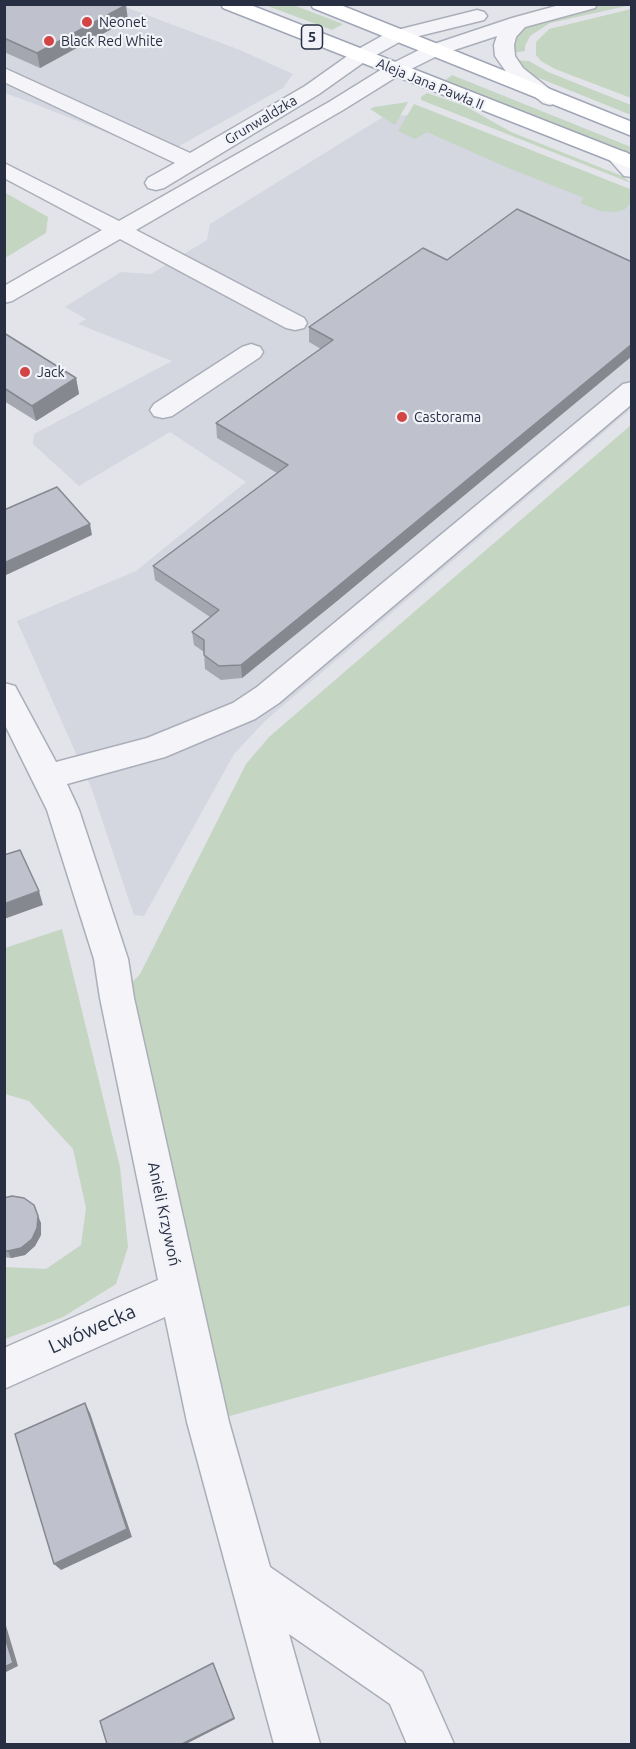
<!DOCTYPE html>
<html>
<head>
<meta charset="utf-8">
<style>
  body { margin:0 }
  #map { position:relative; width:636px; height:1749px; overflow:hidden; background:#e2e4ea; font-family:Ubuntu,sans-serif }
  canvas { display:block }
  .frame { position:absolute; inset:0; border:6px solid #292f43; pointer-events:none }
</style>
</head>
<body>
<div id="map">
<canvas width="636" height="1749"></canvas>
<div class="frame"></div>
</div>
<script>
const g = document.querySelector('canvas').getContext('2d');
g.lineJoin = 'round';
function fillPath(path, color) { g.fillStyle = color; g.fill(path, 'evenodd'); }
const toPath = rows => new Path2D(rows.map(r => 'M' + r).join(''));
function trace(path, color, width, dash) { g.strokeStyle = color; g.lineWidth = width; g.lineCap = dash ? 'butt' : 'round'; g.setLineDash(dash || []); g.stroke(path); }
function drawText(font, color, halo, rows, align = 'center') {
  g.font = font + ' Ubuntu,sans-serif'; g.lineWidth = 4.5; g.setLineDash([]); g.textBaseline = 'middle'; g.strokeStyle = halo; g.fillStyle = color; for (const [text, x, y, turn = 0] of rows) {
    g.save(); g.translate(x, y); g.rotate((+turn || 0) * Math.PI / 180); g.textAlign = isNaN(turn) ? turn : align; if (halo) g.strokeText(text, 0, 0); g.fillText(text, 0, 0); g.restore();
  }
}
fillPath(toPath([
  [5,5,120,5,240,50,293,74,283,88,163,155,35,104,5,93],
  [407,115,631,206,631,409,266,720,234,754,144,916,134,915,91,787,17,621,136,571,246,482,170,432,79,486,33,444,34,434,172,361,78,324,86,319,65,307,121,272,151,274,207,240,210,224,383,117]
]), '#d4d6e0');
fillPath(toPath([
  [265,5,293,5,343,24,332,30],
  [602,5,631,5,550,23,530,36,525,46,525,51,514,53,516,36,525,27,559,14],
  [631,9,631,98,555,69,541,61,536,55,536,42,549,29],
  [516,60,529,61,548,72,631,105,631,115,534,76],
  [452,75,631,147,631,155,443,82],
  [427,93,465,106,511,132,622,176,631,183,421,100,421,97],
  [408,102,395,125,370,109,374,107],
  [414,104,630,189,631,203,625,209,617,212,600,211,580,203,584,198,506,167,427,132,415,139,398,131],
  [4,192,48,217,46,233,5,258],
  [631,425,631,1305,208,1422,117,998,140,974,246,764,269,737],
  [62,929,120,1167,128,1247,116,1284,63,1317,5,1339,5,1267,46,1269,81,1245,86,1208,73,1149,29,1101,5,1094,5,948]
]), '#c4d5c2');
const minor = toPath([
  [563,4,597,4,595,8,525,27,516,37,514,45,515,56,523,68,557,95,560,99,557,103,550,105,543,103,509,76,495,56,494,45,497,36,439,55,401,74,343,110,136,230,304,318,307,323,304,328,295,330,286,328,120,239,12,301,4,303,4,286,102,230,4,178,4,163,119,221,329,102,387,66,425,47,512,18,563,4],
  [477,10,484,12,487,16,484,20,403,40,367,60,319,94,164,188,156,190,148,188,145,183,148,178,175,163,4,82,4,68,190,153,305,86,353,52,389,32,477,10],
  [618,151,626,152,632,158,632,177,624,176,607,157,610,152,618,151],
  [251,344,260,347,263,352,260,357,172,416,163,418,154,416,150,410,154,404,242,347,251,344],
  [632,382,632,404,279,703,255,719,165,757,67,784,79,810,128,959,134,998,229,1422,270,1567,422,1672,454,1744,407,1744,390,1704,289,1634,320,1744,274,1744,187,1422,165,1317,4,1389,4,1348,158,1280,100,998,94,959,47,810,4,723,4,683,15,686,56,762,147,738,233,703,257,687,623,384,632,382]
]);
const major = toPath([
  [221,4,248,4,632,155,632,169,223,8,221,4],
  [311,4,338,4,632,122,632,136,313,8,311,4]
]);
trace(minor, '#aaaeb8', 3);
trace(major, '#a1a6b7', 3);
fillPath(minor, '#f5f5f9');
fillPath(major, '#fff');
fillPath(toPath([
  [4,4,128,20,40,68,4,52],
  [447,260,632,262,632,356,337,601,242,678,221,680,205,669,204,652,194,645,192,632,210,617,155,580,153,566,277,473,217,438,216,423,321,349,309,342,309,327],
  [4,333,76,378,79,394,36,421,4,401],
  [4,1198,41,1223,41,1235,35,1246,25,1255,11,1258,4,1257]
]), '#a4a7b0');
fillPath(toPath([
  [126,5,128,20,40,68,37,53],
  [632,344,632,356,337,601,242,678,241,665],
  [76,378,79,394,36,421,32,406],
  [90,524,92,535,4,576,4,563],
  [39,891,43,905,4,919,4,904],
  [34,1205,41,1223,41,1235,35,1246,25,1255,11,1258,8,1251],
  [85,1403,90,1413,132,1537,61,1570,54,1564],
  [4,1619,18,1666,4,1673],
  [213,1663,235,1719,186,1744,182,1744]
]), '#868890');
const building = toPath([
  [4,4,125,4,126,5,37,53,4,38,4,4],
  [517,209,632,262,632,344,337,587,241,665,219,666,204,655,204,640,192,632,219,610,153,566,288,465,216,423,333,340,309,327,423,248,447,260,517,209],
  [4,333,76,378,32,406,4,388,4,333],
  [57,487,90,524,4,563,4,510,57,487],
  [20,850,39,891,4,904,4,855,20,850],
  [12,1196,24,1198,34,1205,38,1216,37,1228,32,1239,21,1248,8,1251,4,1251,4,1198,12,1196],
  [85,1403,127,1529,54,1564,15,1434,85,1403],
  [4,1634,13,1663,4,1667,4,1634],
  [213,1663,234,1718,182,1744,107,1744,100,1721,213,1663]
]);
fillPath(building, '#bfc2cd');
trace(building, '#868890', 1.5);
for (const [x, y, r, color] of [
  [87,22,6,"#d24544"],
  [49,41,6,"#d24544"],
  [25,372,6,"#d24544"],
  [402,417,6,"#d24544"]
]) { const dot = new Path2D(); dot.arc(x, y, r, 0, 2 * Math.PI); g.fillStyle = color; g.fill(dot); trace(dot, '#f1f3f8', 2); }
drawText('14px', '#292f43', '#f1f3f8', [
  ["Neonet",99,22],
  ["Black Red White",61,41],
  ["Jack",37,372],
  ["Castorama",414,417]
], 'left');
drawText('14px', '#292f43', '#f1f3f8', [
  ["Aleja Jana Pawła II",430,84,22],
  ["Grunwaldzka",261,120,-31]
]);
for (const [x, y, w] of [
  [312,37,21]
]) { const box = new Path2D(); box.roundRect(x - w / 2, y - 12, w, 24, 4.5); g.fillStyle = '#f1f3f8'; g.fill(box); trace(box, '#292f43', 1.5); }
drawText('bold 15px', '#292f43', null, [
  ["5",312,37]
]);
drawText('16px', '#292f43', '#f1f3f8', [
  ["Anieli Krzywoń",164,1214,78]
]);
drawText('20px', '#292f43', '#f1f3f8', [
  ["Lwówecka",92,1329,-24]
]);
</script>
</body>
</html>
